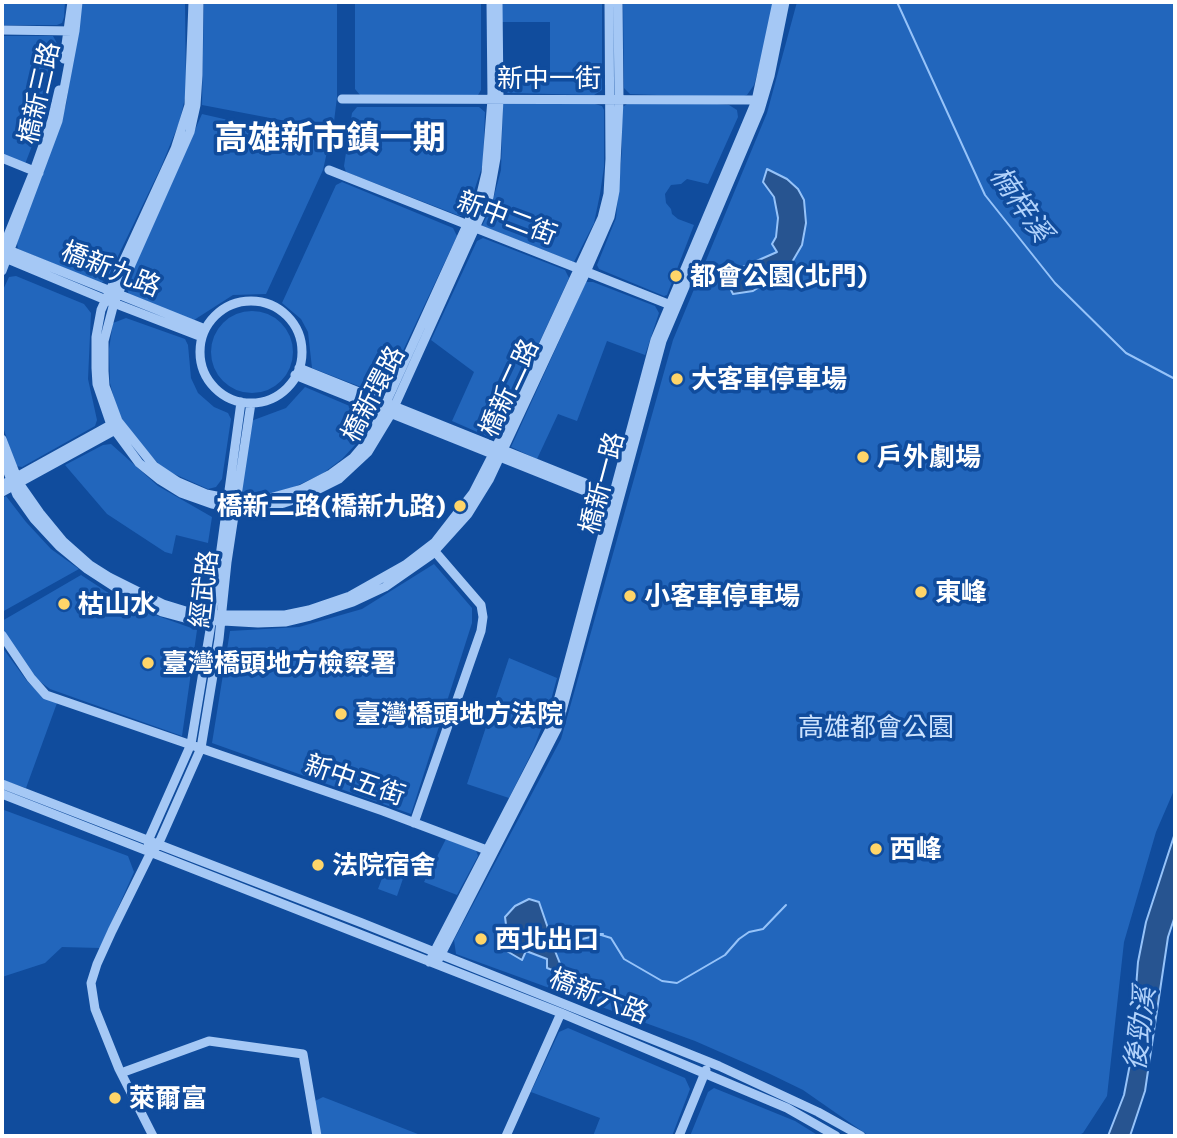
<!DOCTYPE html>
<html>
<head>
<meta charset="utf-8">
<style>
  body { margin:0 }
  #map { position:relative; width:1177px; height:1138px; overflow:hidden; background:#104c9d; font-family:Commissioner,sans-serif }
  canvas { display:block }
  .frame { position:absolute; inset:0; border:4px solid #fff; pointer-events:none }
</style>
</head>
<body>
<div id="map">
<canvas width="1177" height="1138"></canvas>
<div class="frame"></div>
</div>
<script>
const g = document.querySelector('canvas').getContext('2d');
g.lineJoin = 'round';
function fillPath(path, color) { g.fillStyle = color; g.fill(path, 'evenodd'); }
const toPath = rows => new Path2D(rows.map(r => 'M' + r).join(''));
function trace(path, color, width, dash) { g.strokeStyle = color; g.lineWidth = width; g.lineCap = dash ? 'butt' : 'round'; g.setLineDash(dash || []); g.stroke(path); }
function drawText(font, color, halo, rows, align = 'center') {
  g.font = font + ' Commissioner,"Noto Sans TC",sans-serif'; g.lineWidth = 7; g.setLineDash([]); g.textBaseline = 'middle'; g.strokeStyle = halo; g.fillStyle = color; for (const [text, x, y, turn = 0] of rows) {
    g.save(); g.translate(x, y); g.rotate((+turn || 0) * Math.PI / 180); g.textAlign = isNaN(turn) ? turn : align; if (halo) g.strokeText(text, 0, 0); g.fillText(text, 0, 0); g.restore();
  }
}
fillPath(toPath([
  [2,2,65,2,64,17,62,23,57,25,2,25],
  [82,2,185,2,186,94,179,123,161,167,107,279,101,283,18,249,17,243,66,105],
  [204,2,337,2,337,97,333,130,202,105],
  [355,2,481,2,481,90,478,95,360,95,355,89],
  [501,2,602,2,602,90,594,95,508,93,504,90,504,72,550,72,550,22,502,22],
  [623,2,773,2,765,46,754,85,747,95,738,98,630,94,624,88],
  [797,2,1175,2,1175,788,1156,832,1124,942,1107,1096,1083,1133,1077,1136,869,1136,803,1090,768,1073,695,1041,456,954,454,940,561,739,673,340,767,113],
  [2,36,53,36,58,45,42,120,25,164,2,155],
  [503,103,595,104,602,106,604,110,604,167,600,194,594,223,574,262,482,226,491,207,501,170],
  [627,104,717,104,729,105,737,110,738,117,708,184,687,179,681,184,671,185,665,194,666,203,671,209,672,214,678,219,694,225,667,295,664,296,599,269,597,265,616,218,622,150,621,108],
  [357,107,479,107,485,112,483,164,466,215,460,216,346,172,344,166,352,113],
  [202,114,329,143,323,170,266,294,233,295,194,320,129,295,126,285],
  [342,182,453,228,457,236,384,391,379,394,312,368,308,332,301,319,282,303,336,185],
  [483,238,565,270,569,278,497,434,491,438,452,421,474,372,431,340,477,241],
  [16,276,84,304,91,313,88,379,97,420,95,426,22,467,16,466,2,424,2,292,9,277],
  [586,282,593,282,655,306,659,313,645,355,607,341,577,421,558,414,537,459,511,447],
  '211 352a41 41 0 1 1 82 0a41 41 0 1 1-82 0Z',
  [126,318,185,339,188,345,191,378,198,393,214,407,228,413,231,419,222,479,216,487,208,489,163,469,140,443,118,414,110,383,109,349,113,323],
  [305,387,366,413,372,421,369,430,342,459,322,474,290,489,259,496,245,495,240,487,251,421,286,408],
  [111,444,158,486,212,517,208,543,176,535,172,554,165,552,107,514,65,465,103,445],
  [6,496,26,522,51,549,79,569,2,612,2,498],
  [434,564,472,608,472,623,411,814,212,743,230,631,299,627,362,609],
  [81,575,127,605,197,630,182,736,50,689,35,678,2,628,2,621],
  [2,647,27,681,44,698,57,703,26,788,2,780],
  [509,658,557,678,548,711,533,750,509,798,467,784],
  [4,810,128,856,134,872,100,948,62,947,45,963,2,977,2,811],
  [446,839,476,850,478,856,457,895,424,882],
  [389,860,407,867,397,896,378,889],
  [568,1028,685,1078,690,1089,672,1136,593,1136,600,1118,531,1092,559,1032],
  [714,1088,795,1121,819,1136,690,1136,708,1092],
  [323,1097,423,1136,321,1136,315,1101]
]), '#2266bc');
const water = toPath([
  [767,169,787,179,798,189,804,200,806,223,802,245,788,269,753,291,733,294,730,288,730,282,736,270,777,252,772,244,776,237,778,218,774,197,763,182,767,169],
  [1175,833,1175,916,1168,937,1145,1091,1130,1136,1108,1136,1124,1095,1130,1064,1138,962,1146,922,1175,833],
  [529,899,539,902,551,937,576,934,603,934,553,946,561,966,571,977,547,968,547,959,526,951,522,960,505,950,508,940,505,917,515,906,529,899]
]);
fillPath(water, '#275490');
trace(water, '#96c3f9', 2);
trace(toPath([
  [897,2,985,195,1055,283,1126,353,1175,379],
  [598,934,611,938,624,959,662,981,677,983,725,955,739,939,749,932,763,929,786,905]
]), '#96c3f9', 2);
trace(toPath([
  [193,2,189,105,175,149,101,310,96,337,96,368,97,384,111,425,139,463,160,480,181,493,212,504,236,508,265,507,284,503,305,496,339,479,368,452,391,414,489,197,496,158,499,99,498,2],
  [199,2,198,75,196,105,190,132,114,303,104,341,104,371,105,386,118,421,154,466,178,482,206,494,237,500,266,499,302,489,331,474,353,458,370,438,481,194,486,173,492,99,491,2],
  [2,30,73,31],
  [64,59,72,2],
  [342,99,760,100],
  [2,158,39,173],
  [329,170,673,306],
  [6,249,205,329],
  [2,250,34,171,52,120,59,90],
  [3,257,106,300,202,337],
  [2,271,58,121,75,31,78,2],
  '200 352a51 51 0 1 1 102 0a51 51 0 1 1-102 0Z',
  [299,368,615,495],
  [295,375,615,503],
  [2,439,19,483,40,513,63,541,90,565,109,577,163,604,189,612,222,615,285,615,309,610,350,596,405,565,435,542,473,493,493,454,602,218,608,194,610,159,609,2],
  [2,457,17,495,34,519,59,546,87,569,127,595,162,612,188,619,258,623,285,622,310,616,353,602,385,587,431,555,468,514,489,480,586,272,610,217,615,191,616,164,619,100,618,2],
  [2,485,116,422],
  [2,492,117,429],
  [2,635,31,678,46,695,383,811,492,852],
  [2,784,362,923,719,1066,818,1112,861,1136],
  [2,794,561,1013,787,1108,836,1136],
  [414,823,481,631,483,617,481,605,431,547],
  [149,847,148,841,191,744,210,630,241,402],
  [429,962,551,727,655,340,756,101,777,2],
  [436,964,557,729,662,341,760,110,770,76,785,2],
  [121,1073,209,1041,303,1054,317,1136],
  [153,1136,119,1069,95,1009,91,983,97,964,112,931,151,852,158,845,201,748,219,639,227,562,251,403],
  [506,1136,561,1013],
  [679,1136,706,1070]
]), '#a5c8f5', 9);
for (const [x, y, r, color] of [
  [676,276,7,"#ffd569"],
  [677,379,7,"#ffd569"],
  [863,457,7,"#ffd569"],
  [460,506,7,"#ffd569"],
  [921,592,7,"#ffd569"],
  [630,596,7,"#ffd569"],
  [64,604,7,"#ffd569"],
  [148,663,7,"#ffd569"],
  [341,714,7,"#ffd569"],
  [876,849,7,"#ffd569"],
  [318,865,7,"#ffd569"],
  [481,939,7,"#ffd569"],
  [115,1098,7,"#ffd569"]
]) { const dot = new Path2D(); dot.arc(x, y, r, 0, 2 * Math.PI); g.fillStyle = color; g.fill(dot); trace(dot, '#104c9d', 2.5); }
drawText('26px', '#fff', '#104c9d', [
  ["新中一街",549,78],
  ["橋新三路",39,93,-77],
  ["新中二街",507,218,21],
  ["橋新九路",111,269,22],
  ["橋新二路",509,388,-65],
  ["橋新環路",373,394,-62],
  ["橋新一路",602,483,-75],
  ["經武路",204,589,-83],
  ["新中五街",355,780,19],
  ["橋新六路",599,996,22]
]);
drawText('bold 26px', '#fff', '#104c9d', [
  ["都會公園(北門)",690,276],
  ["大客車停車場",691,379],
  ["戶外劇場",877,457],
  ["橋新二路(橋新九路)",446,506,"right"],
  ["東峰",935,592],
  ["小客車停車場",644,596],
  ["枯山水",78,604],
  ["臺灣橋頭地方檢察署",162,663],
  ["臺灣橋頭地方法院",355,714],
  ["西峰",890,849],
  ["法院宿舍",332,865],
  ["西北出口",495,939],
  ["萊爾富",129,1098]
], 'left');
drawText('26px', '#cde3fe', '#104c9d', [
  ["高雄都會公園",876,727]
]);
drawText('italic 28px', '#b1d2fb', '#104c9d', [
  ["楠梓溪",1021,204,55],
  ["後勁溪",1140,1029,-83]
]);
drawText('bold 33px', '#fff', '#104c9d', [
  ["高雄新市鎮一期",330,138]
]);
</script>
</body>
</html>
